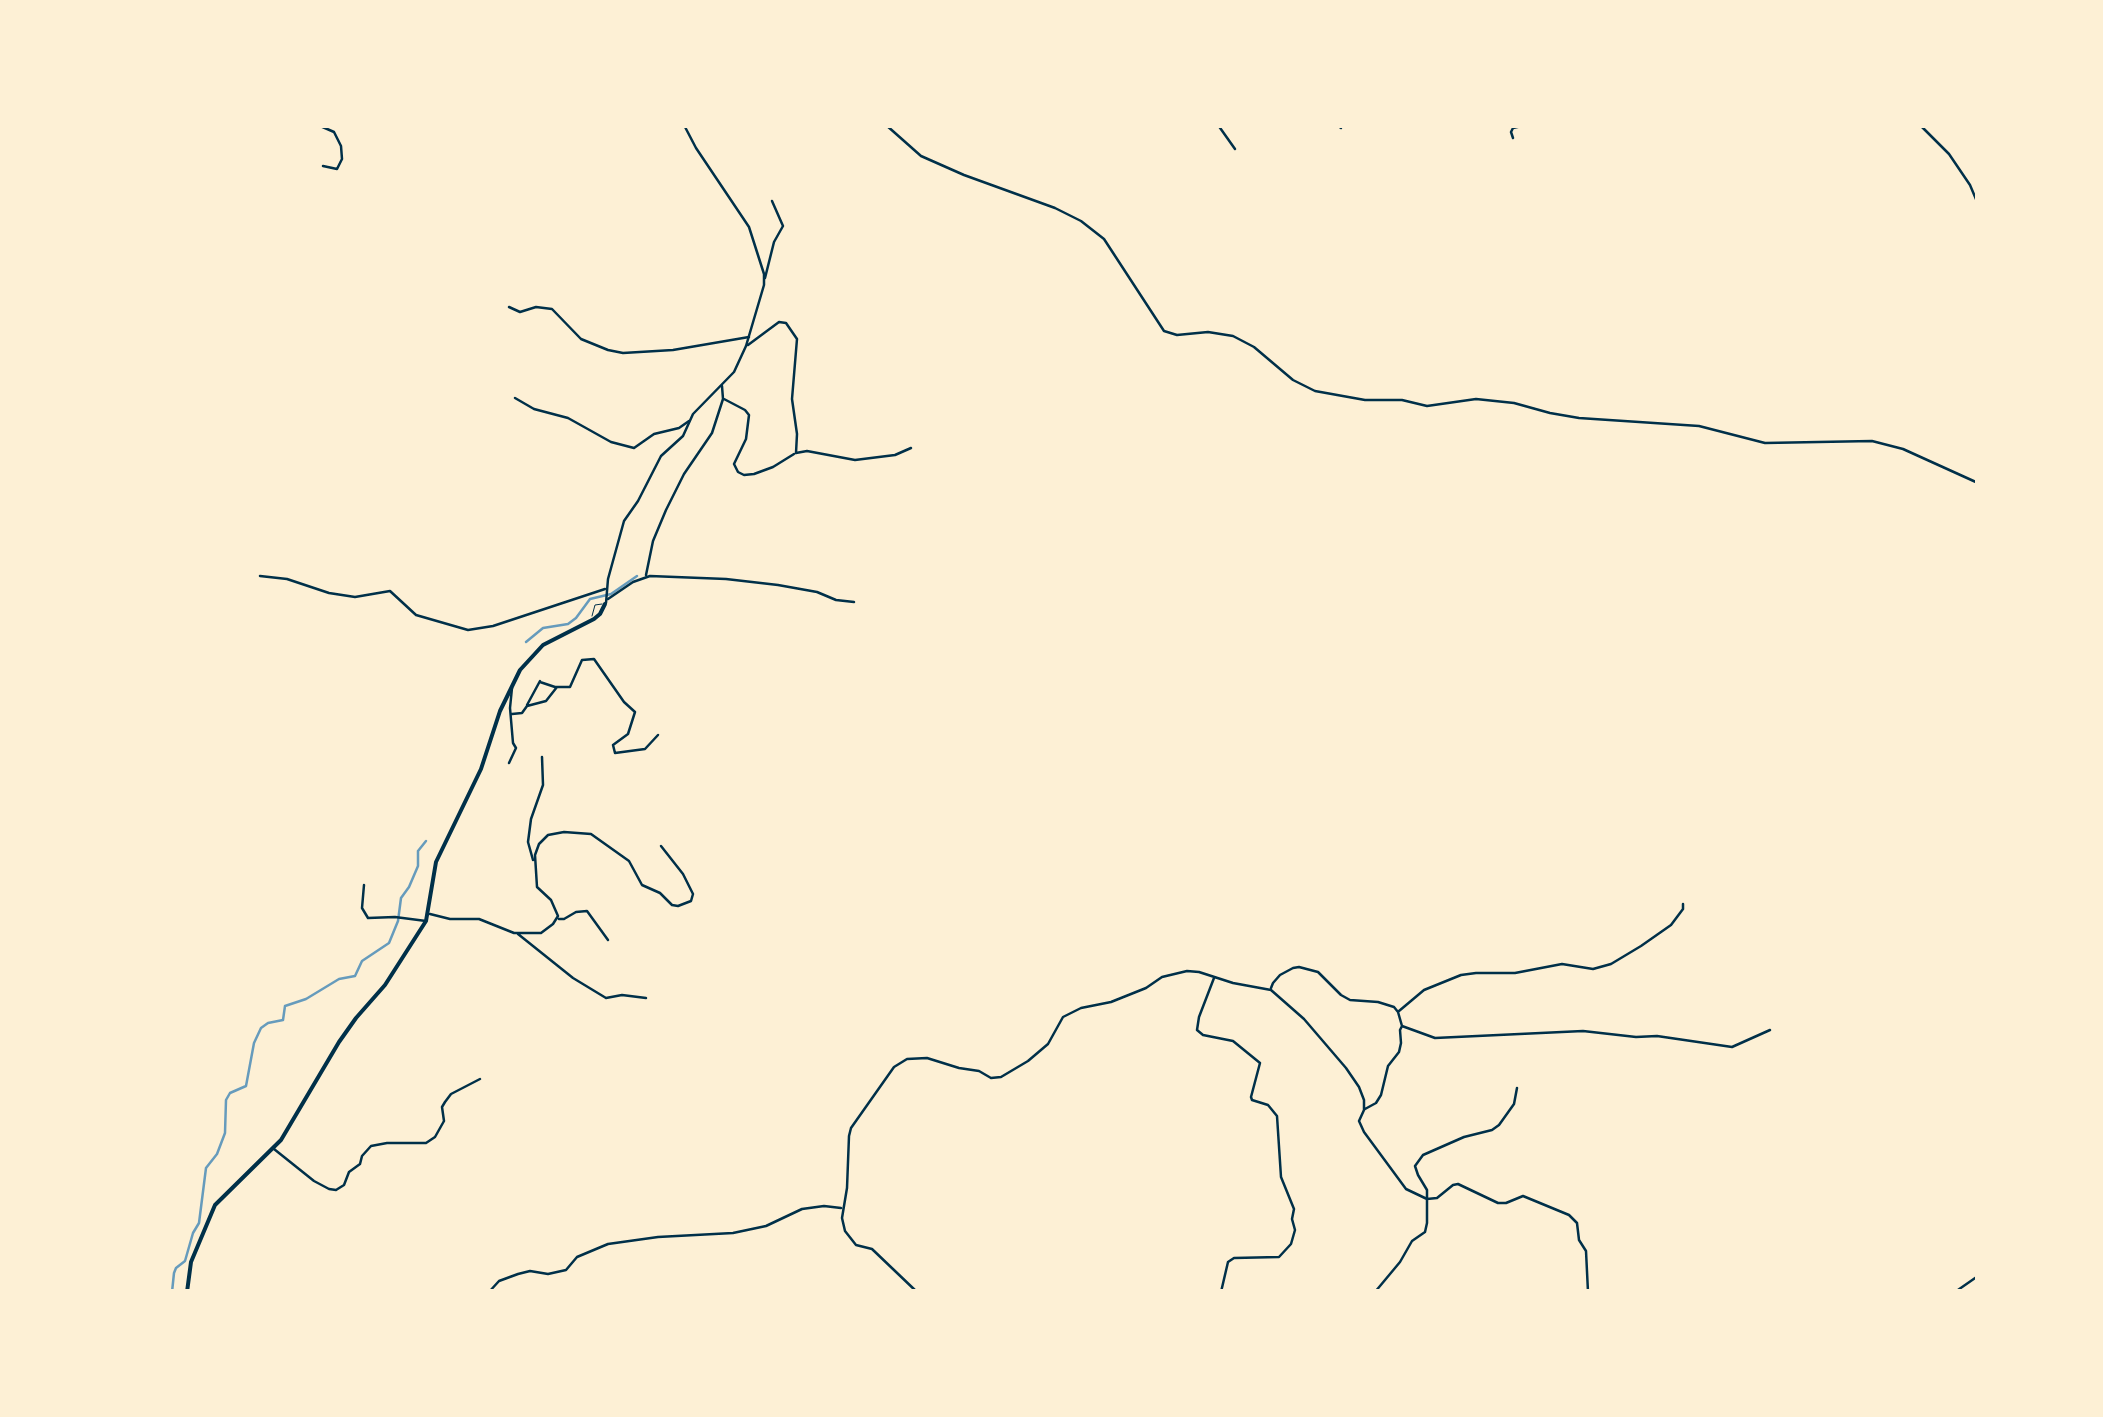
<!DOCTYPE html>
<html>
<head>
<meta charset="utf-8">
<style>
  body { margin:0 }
  #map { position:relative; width:2103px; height:1417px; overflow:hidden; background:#fdf0d5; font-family:"IBM Plex Sans",sans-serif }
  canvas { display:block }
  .frame { position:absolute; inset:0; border:128px solid #fdf0d5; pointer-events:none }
</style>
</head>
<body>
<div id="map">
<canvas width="2103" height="1417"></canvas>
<div class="frame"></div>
</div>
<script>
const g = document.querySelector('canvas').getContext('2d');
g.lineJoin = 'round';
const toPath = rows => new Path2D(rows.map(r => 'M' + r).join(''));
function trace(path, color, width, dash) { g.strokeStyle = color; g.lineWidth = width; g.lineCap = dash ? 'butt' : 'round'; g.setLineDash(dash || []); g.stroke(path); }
trace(toPath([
  [526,642,543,628,568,624,576,618,590,599,611,594,637,576],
  [172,1292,174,1273,176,1268,185,1261,193,1233,199,1223,206,1168,217,1154,225,1133,226,1100,230,1093,246,1086,254,1043,261,1028,268,1023,283,1020,285,1006,306,999,339,979,355,976,362,961,389,943,398,921,401,898,409,887,418,866,418,851,426,841]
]), '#669bbc', 2.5);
trace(toPath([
  [592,616,595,605,602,604]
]), '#003049', 1);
trace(toPath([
  [318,125,334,132,341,146,342,159,337,169,323,166],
  [886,125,921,156,964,175,1055,208,1081,221,1104,239,1164,331,1177,335,1208,332,1233,336,1254,347,1293,380,1315,391,1365,400,1402,400,1427,406,1476,399,1514,403,1550,413,1579,418,1699,426,1765,443,1872,441,1903,449,1978,483],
  [1218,125,1235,149],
  [1337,125,1341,128],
  [1920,125,1949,154,1970,185,1978,204],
  [1513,138,1511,132,1513,128,1526,125],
  [765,278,774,242,783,226,772,201],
  [509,307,520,312,536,307,552,309,581,339,608,350,623,353,673,350,749,337],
  [748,345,779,322,786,323,797,339,792,399,797,434,796,453,807,451,855,460,895,455,911,448],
  [515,398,534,409,568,418,611,442,634,448,654,434,679,428,689,421],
  [724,399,745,410,749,415,746,439,734,464,738,472,744,475,754,474,773,467,794,454],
  [646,575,653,541,666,510,684,474,712,433,723,399,722,386],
  [260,576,287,579,329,593,355,597,390,591,416,615,468,630,493,626,605,589],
  [608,599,633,582,650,576,726,579,778,585,817,592,836,600,854,602],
  [540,682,555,687,570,687,582,660,594,659,624,702,635,712,628,734,613,745,615,753,645,749,658,735],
  [527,705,540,681],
  [512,714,522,713,527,706,546,701,557,687],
  [509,763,516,748,513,743,510,708,512,688],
  [533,860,528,842,531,819,543,785,542,757],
  [364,885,362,908,368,918,395,917,426,921],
  [430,914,450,919,479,919,514,933,541,933,553,924,558,916,551,900,537,887,535,855,539,844,548,835,564,832,591,834,629,861,642,885,660,893,672,905,678,906,691,901,693,894,683,874,661,846],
  [559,919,564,919,576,912,587,911,608,940],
  [518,934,573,978,606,998,622,995,646,998],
  [1214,978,1199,1017,1197,1030,1203,1035,1233,1041,1260,1063,1251,1097,1252,1100,1268,1105,1277,1116,1281,1177,1294,1209,1292,1219,1295,1230,1291,1244,1279,1257,1234,1258,1228,1262,1221,1292],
  [1271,988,1273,983,1280,975,1293,968,1299,967,1318,972,1341,995,1350,1000,1378,1002,1394,1007,1398,1012,1402,1026,1435,1038,1583,1031,1636,1037,1657,1036,1732,1047,1770,1030],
  [1399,1011,1424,990,1461,975,1476,973,1515,973,1562,964,1593,969,1611,964,1641,946,1671,925,1683,909,1683,904],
  [1517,1088,1514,1104,1499,1125,1492,1130,1464,1137,1423,1155,1415,1166,1418,1175,1427,1190,1427,1199,1437,1198,1453,1185,1458,1184,1498,1203,1506,1203,1523,1196,1569,1215,1577,1223,1579,1240,1586,1251,1588,1292],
  [1365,1109,1376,1103,1381,1095,1388,1066,1399,1052,1401,1043,1400,1030,1402,1026],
  [274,1149,314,1181,329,1189,336,1190,344,1185,349,1172,360,1164,362,1156,371,1146,387,1143,426,1143,435,1137,444,1121,442,1107,445,1102,451,1094,480,1079],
  [489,1292,499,1281,518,1274,530,1271,548,1274,566,1270,577,1257,608,1244,658,1237,733,1233,766,1226,802,1209,824,1206,841,1208],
  [917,1292,872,1249,856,1245,845,1231,842,1218,847,1188,849,1136,851,1128,894,1067,907,1059,927,1058,959,1068,979,1071,991,1078,1001,1077,1028,1061,1048,1044,1063,1017,1081,1008,1111,1002,1146,988,1162,977,1187,971,1199,972,1233,983,1271,990,1304,1019,1346,1068,1359,1087,1364,1100,1364,1110,1359,1121,1364,1132,1406,1189,1427,1199,1427,1223,1425,1232,1412,1241,1400,1262,1375,1292]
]), '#003049', 2.5);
trace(toPath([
  [606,603,608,579,624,521,638,501,661,456,683,436,693,414,734,372,746,346,764,285,764,274,749,227,696,148,684,125],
  [1955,1292,1978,1276]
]), '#003049', 2.5);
trace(toPath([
  [187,1292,191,1262,215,1205,281,1140,339,1042,356,1018,385,985,426,921,436,862,481,769,500,711,520,670,543,645,594,619,600,614,605,604]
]), '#003049', 4);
</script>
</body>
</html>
